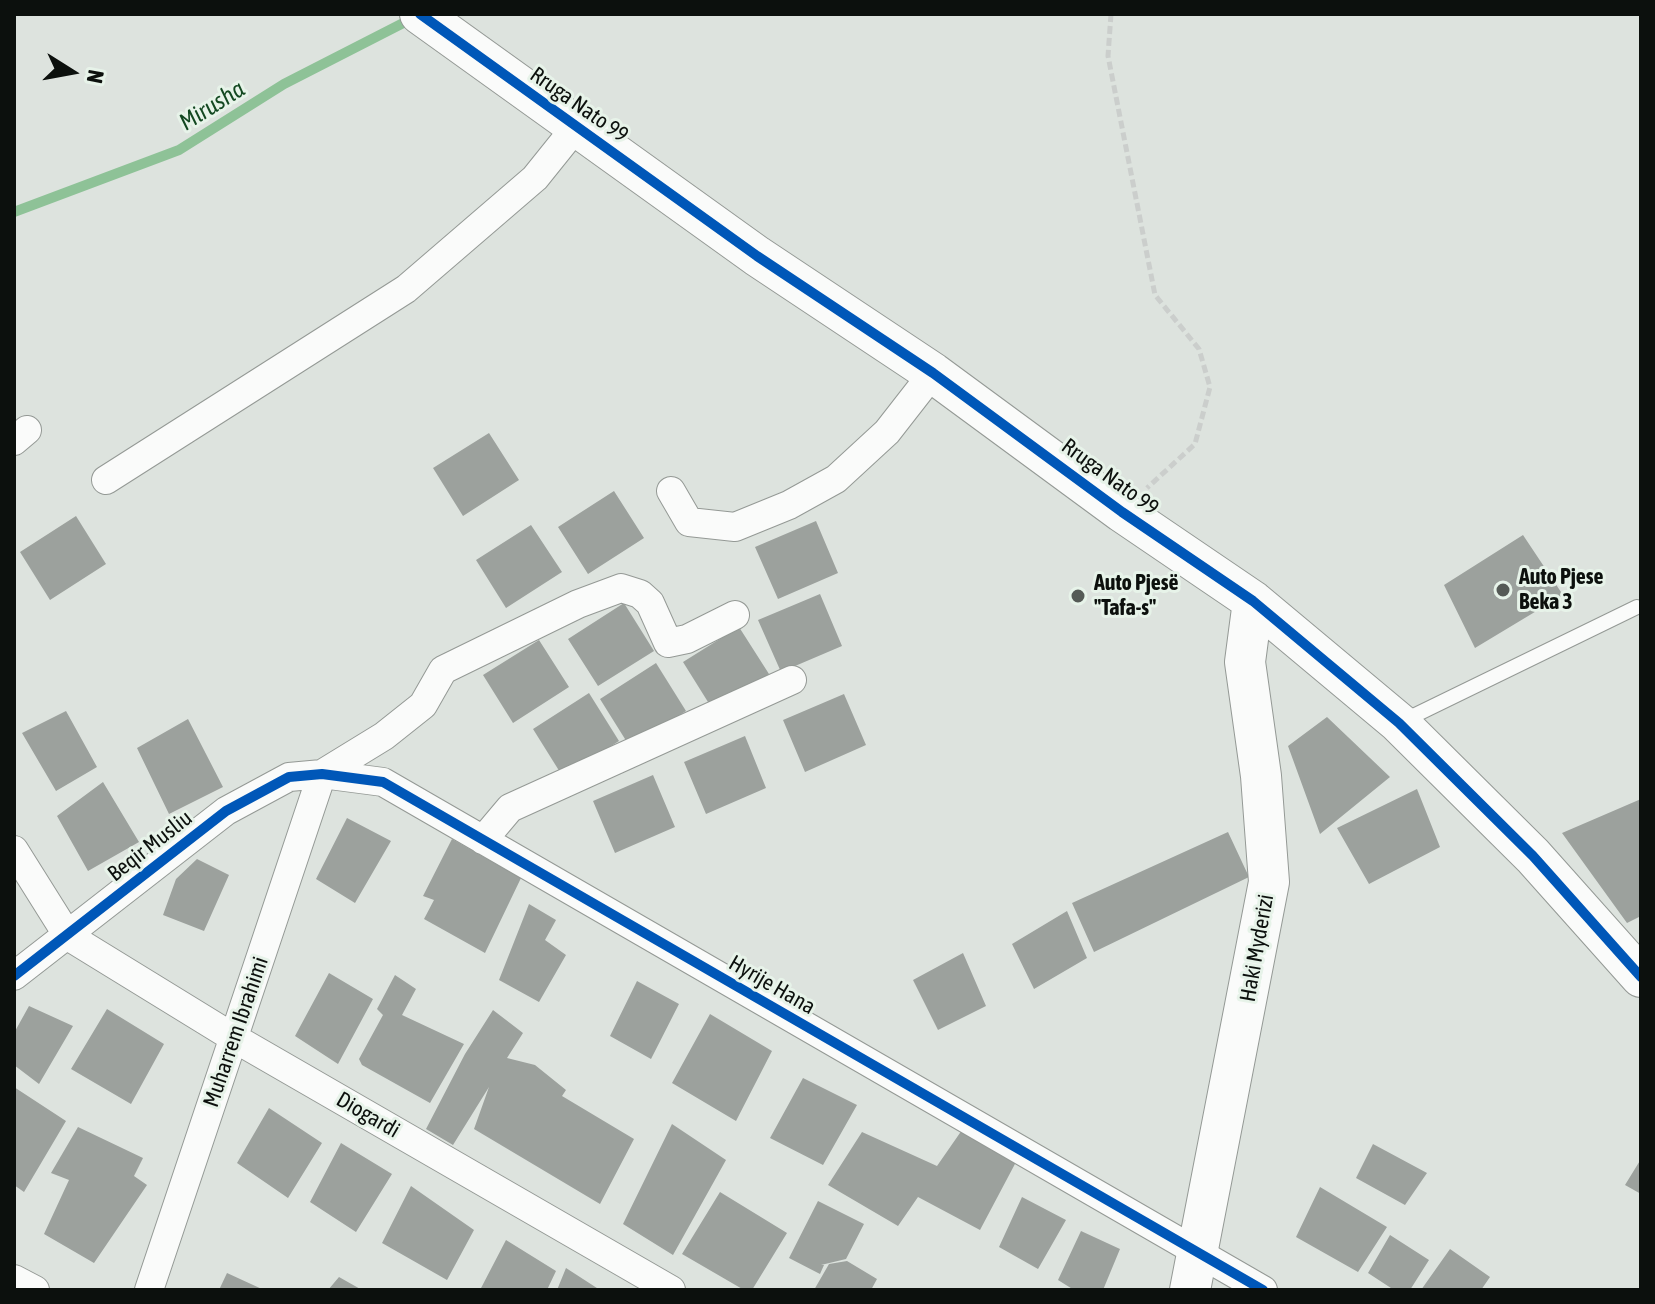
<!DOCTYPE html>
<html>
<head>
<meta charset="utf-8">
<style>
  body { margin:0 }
  #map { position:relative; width:1655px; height:1304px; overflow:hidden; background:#dde3de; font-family:"Asap Condensed",sans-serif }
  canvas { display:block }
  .frame { position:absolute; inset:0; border:16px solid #0c100d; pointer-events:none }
  .north { position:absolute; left:32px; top:32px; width:80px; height:80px; -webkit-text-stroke:6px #e7f3e9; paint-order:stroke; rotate:101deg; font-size:22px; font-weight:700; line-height:32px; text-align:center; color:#0c100d }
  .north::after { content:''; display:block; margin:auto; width:28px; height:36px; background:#0c100d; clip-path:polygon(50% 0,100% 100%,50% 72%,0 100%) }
</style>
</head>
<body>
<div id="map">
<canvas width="1655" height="1304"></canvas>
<div class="frame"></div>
<div class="north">N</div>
</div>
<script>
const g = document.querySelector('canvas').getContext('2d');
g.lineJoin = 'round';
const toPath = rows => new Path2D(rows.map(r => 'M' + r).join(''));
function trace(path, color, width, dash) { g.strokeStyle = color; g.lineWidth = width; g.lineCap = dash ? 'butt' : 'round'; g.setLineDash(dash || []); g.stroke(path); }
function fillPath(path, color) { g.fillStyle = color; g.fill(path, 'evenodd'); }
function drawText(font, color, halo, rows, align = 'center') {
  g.font = font + ' "Asap Condensed",sans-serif'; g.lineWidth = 6; g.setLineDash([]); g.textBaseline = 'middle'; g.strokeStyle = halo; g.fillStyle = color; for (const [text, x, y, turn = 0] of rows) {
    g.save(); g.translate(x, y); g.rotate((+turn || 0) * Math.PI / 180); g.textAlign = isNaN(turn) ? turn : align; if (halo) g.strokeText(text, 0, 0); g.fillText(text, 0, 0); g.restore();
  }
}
trace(toPath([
  [14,212,179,150,284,84,413,18]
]), '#8ec297', 10);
fillPath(toPath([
  [489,433,519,480,463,516,433,468],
  [614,491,644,538,588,574,558,527],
  [76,516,106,564,50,600,20,552],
  [816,521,838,573,778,599,755,547],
  [531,525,562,572,506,608,476,560],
  [1523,535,1563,595,1475,648,1444,585],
  [820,594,842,646,781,672,758,620],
  [624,603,654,651,598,686,568,639],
  [739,627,769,674,713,710,683,662],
  [539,640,569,687,513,723,483,675],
  [656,663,686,711,630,747,600,699],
  [589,693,619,741,563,777,533,729],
  [844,694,866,745,805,772,783,720],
  [66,711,97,767,56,791,22,733],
  [1327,717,1390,777,1320,834,1288,746],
  [188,719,223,787,169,814,137,748],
  [745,736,766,788,706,814,684,762],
  [653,775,675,827,615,853,593,801],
  [103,782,139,842,88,871,57,816],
  [1417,789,1440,847,1369,884,1337,828],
  [1641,799,1641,916,1627,923,1562,833],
  [347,818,391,841,355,903,316,879],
  [1228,832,1249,877,1094,952,1072,903],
  [452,839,521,878,485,953,424,919,434,900,423,896],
  [197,859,229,875,204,931,163,915,176,879],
  [529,904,556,920,545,940,566,955,539,1002,499,980],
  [1067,911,1087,958,1034,989,1012,944],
  [963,953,986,1006,938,1030,913,980],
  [329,973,373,999,338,1064,295,1036],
  [395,975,416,989,402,1015,464,1044,430,1103,362,1065,359,1059,383,1015,377,1009],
  [637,981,679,1004,651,1059,610,1036],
  [29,1006,73,1026,39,1084,14,1065,14,1033],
  [107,1009,164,1044,131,1104,71,1069],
  [493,1010,523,1033,507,1058,535,1065,566,1090,562,1096,634,1139,600,1204,474,1129,489,1087,453,1145,426,1129,465,1054],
  [710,1014,772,1051,736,1121,672,1083],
  [803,1078,857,1105,823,1165,770,1138],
  [14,1087,66,1121,24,1192,14,1185],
  [269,1108,322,1143,288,1198,237,1163],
  [672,1124,726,1160,673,1255,623,1224],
  [78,1127,143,1158,134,1176,147,1185,94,1263,44,1234,69,1180,51,1173],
  [962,1130,1016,1162,980,1230,918,1197,898,1226,828,1185,862,1132,937,1166],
  [341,1143,392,1174,356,1232,310,1202],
  [1373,1144,1427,1173,1405,1205,1356,1178],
  [1641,1159,1641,1194,1625,1185],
  [411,1186,474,1230,447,1280,382,1243],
  [1320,1187,1387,1227,1358,1272,1296,1237],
  [720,1192,787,1233,752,1290,744,1290,682,1254],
  [1022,1197,1066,1220,1038,1269,999,1247],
  [818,1201,864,1224,846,1259,821,1265,824,1265,820,1274,789,1258],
  [1081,1231,1120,1249,1103,1290,1074,1290,1058,1280],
  [1390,1235,1429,1260,1410,1290,1394,1290,1368,1273],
  [506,1240,556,1271,547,1290,480,1290],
  [1450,1249,1490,1277,1481,1290,1421,1290],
  [847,1261,877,1279,871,1290,814,1290,829,1264],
  [566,1268,600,1290,557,1290],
  [227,1273,264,1290,219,1290],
  [339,1277,362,1290,328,1290]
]), '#9ca19d');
const lane = toPath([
  [1403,721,1637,607]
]);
const street = toPath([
  [14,441,27,430],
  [106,480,406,289,535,178,576,127],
  [671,491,689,522,735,527,789,505,836,479,887,432,933,373],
  [322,774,384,736,423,705,443,670,578,604,621,588,640,594,650,603,668,643,687,639,735,615],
  [483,840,510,808,792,680],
  [14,850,68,936,234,1038,671,1290],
  [14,976,226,811,289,777,322,774,383,782,1263,1290],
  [14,1279,35,1290],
  [149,1290,322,774]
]);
const secondary = toPath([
  [420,14,757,256,933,373,1122,512,1253,601,1399,723,1533,856,1641,977],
  [1190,1290,1269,882,1261,776,1245,662,1253,601]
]);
trace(lane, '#949995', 16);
trace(street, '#949995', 30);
trace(secondary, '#949995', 42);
trace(toPath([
  [1111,14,1108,56,1155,295,1199,349,1210,387,1195,444,1147,488]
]), '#cbcecc', 5, [8, 4]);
trace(lane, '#fafbfa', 14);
trace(street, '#fafbfa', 28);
trace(secondary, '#fafbfa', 40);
trace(toPath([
  [420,14,757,256,933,373,1122,512,1253,601,1399,723,1533,856,1641,977],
  [14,976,226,811,289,777,322,774,383,782,1263,1290]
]), '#0057b8', 10);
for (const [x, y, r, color] of [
  [1503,590,8,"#555a56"],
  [1078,596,8,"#555a56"]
]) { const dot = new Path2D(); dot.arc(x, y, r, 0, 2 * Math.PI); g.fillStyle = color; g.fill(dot); trace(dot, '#e7f3e9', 3); }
drawText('22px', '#0c100d', '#e7f3e9', [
  ["Rruga Nato 99",579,105,35],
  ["Rruga Nato 99",1110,477,36],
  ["Beqir Musliu",150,846,-38],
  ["Haki Myderizi",1257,948,-80],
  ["Hyrije Hana",772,985,30],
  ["Muharrem Ibrahimi",236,1032,-71],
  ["Diogardi",368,1115,30]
]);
drawText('bold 22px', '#0c100d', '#e7f3e9', [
  ["Auto Pjese",1519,577],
  ["Beka 3",1519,602],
  ["Auto Pjesë",1094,583],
  ["\"Tafa-s\"",1094,608]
], 'left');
drawText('italic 24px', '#134821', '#e7f3e9', [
  ["Mirusha",212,106,-32]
]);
</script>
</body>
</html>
